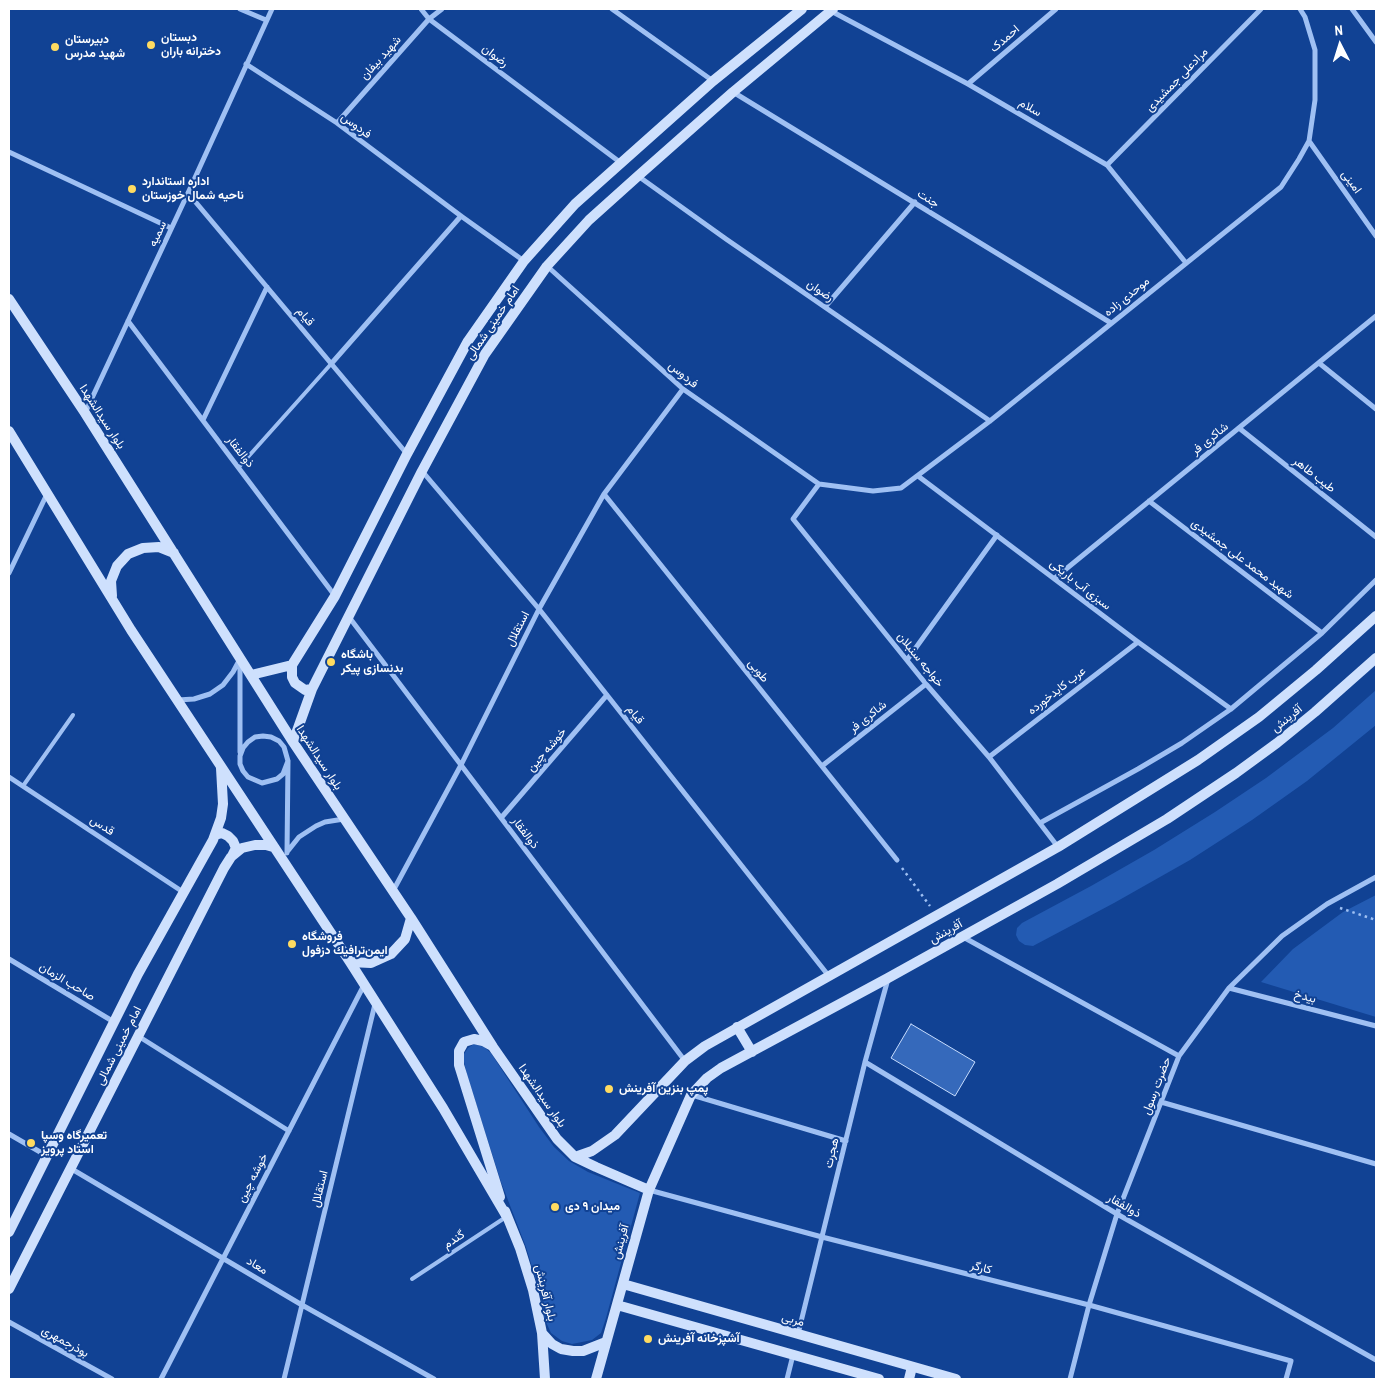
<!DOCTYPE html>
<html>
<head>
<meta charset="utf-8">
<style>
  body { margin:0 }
  #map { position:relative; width:1385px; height:1388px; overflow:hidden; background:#114294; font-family:"Archivo Narrow",sans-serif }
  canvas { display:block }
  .frame { position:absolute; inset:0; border:10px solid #fff; pointer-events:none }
  .north { position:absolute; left:1315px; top:20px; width:50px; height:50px; -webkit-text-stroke:4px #114294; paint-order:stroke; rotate:355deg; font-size:14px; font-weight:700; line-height:20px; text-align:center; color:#fff }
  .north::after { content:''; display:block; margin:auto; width:18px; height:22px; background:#fff; clip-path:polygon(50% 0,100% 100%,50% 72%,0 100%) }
</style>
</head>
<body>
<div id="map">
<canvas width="1385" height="1388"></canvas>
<div class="frame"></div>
<div class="north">N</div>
</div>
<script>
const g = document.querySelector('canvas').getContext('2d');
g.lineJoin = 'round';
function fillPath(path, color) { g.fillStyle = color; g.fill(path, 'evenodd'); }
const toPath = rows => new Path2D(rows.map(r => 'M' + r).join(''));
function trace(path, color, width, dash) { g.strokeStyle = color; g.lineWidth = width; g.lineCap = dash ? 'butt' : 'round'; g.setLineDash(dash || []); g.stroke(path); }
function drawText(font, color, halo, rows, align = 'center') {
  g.font = font + ' "Archivo Narrow",Vazirmatn,sans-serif'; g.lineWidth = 4; g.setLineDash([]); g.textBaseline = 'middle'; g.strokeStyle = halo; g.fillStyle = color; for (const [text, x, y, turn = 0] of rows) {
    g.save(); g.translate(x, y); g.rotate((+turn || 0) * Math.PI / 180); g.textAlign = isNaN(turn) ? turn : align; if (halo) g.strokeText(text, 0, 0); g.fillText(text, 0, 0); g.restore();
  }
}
fillPath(toPath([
  [1376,690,1376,725,1307,781,1252,820,1190,860,1114,903,1033,946,1025,945,1019,941,1016,935,1017,928,1022,923,1091,886,1154,850,1215,812,1266,778,1333,728],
  [1376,895,1376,1017,1261,982,1293,949,1343,912],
  [474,1044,484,1047,491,1053,539,1127,554,1147,569,1161,588,1172,640,1193,606,1318,601,1333,592,1340,572,1344,562,1341,551,1333,545,1320,540,1293,526,1247,501,1182,467,1075,464,1062,464,1054,468,1048]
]), '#235bb3');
const building = toPath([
  [911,1024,975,1062,955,1096,891,1058,911,1024]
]);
fillPath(building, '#3569bb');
trace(building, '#c7dcfd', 1);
trace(toPath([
  [902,868,930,906],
  [1340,908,1376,920]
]), '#9fc0f3', 2.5, [2.5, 4]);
trace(toPath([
  [239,467,331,364],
  [23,786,73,715],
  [412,1279,506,1217]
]), '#9fc0f3', 4);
trace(toPath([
  [240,9,266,20],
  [421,9,429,19,621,163],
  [612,9,713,81],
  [1352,9,1376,42],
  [831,11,968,84,1107,165,1186,263],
  [246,64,337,123,461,216,524,261],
  [968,84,1056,9],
  [733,92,1111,323],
  [337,123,429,19,442,9],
  [1309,141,1376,236],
  [9,152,171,228],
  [1107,165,1261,9],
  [638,176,726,239,990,421],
  [188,193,407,454],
  [547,266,683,389,819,484,873,491,901,488,990,421,1281,187,1299,159,1309,141,1315,100,1315,50,1305,17,1300,9],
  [825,307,915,202],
  [128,321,335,596],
  [1319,363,1376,409],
  [331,364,461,216],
  [85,413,188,193,272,9],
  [203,420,267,287],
  [1239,428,1376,537],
  [422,471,539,609,828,975],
  [918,476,1138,642,1231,709],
  [819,484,793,519,926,684,989,757,1058,847],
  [604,494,897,860],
  [1149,501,1322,633],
  [9,573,47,494],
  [1055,578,1376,316],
  [349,617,685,1061],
  [907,660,997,535],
  [178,700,194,699,210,694,223,685,233,672,240,659],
  [240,752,240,663],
  [989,757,1138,642],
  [822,766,926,684],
  [9,777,183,892],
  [501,818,607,695],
  [1040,823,1138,769,1182,743,1231,709,1322,633,1376,580],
  [287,852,299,837,316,826,325,822,344,819],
  [287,853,288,761,284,747,279,741,271,737,263,736,255,737,248,742,243,748,240,756,240,764,243,771,248,777,262,783,277,779,283,774,288,761],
  [393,891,461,765,539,609,604,494,683,389],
  [963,937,1179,1056],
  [9,959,114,1022],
  [1229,988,1376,1026],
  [138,1036,289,1131],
  [865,1062,1117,1214,1376,1360],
  [692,1095,846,1141],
  [1161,1102,1376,1164],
  [9,1134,47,1156],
  [70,1168,302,1305,434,1379],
  [649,1190,822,1237,1089,1305,1291,1361,1286,1379],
  [9,1322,112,1379],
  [798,1334,865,1062,888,979],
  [161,1379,364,985],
  [284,1379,375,1004],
  [787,1379,793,1355],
  [1070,1379,1089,1305,1117,1214,1179,1056,1229,988,1282,936,1327,904,1376,877]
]), '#9fc0f3', 5);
trace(toPath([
  [9,299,85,413,293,742,411,918,493,1047,557,1139,575,1157,596,1167,649,1190],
  [9,431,131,630,350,962,443,1108,507,1217],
  [112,596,111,581,117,566,128,554,143,548,159,547,174,553],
  [292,665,292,677,295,683,305,690,312,689],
  [251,675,292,665,335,596,407,454,468,341,524,261,575,204,713,81,802,9],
  [293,742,312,689,422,471,485,354,547,266,589,220,638,176,733,92,833,9],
  [215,835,222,833,228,836,233,841,236,848,232,856],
  [350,962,371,963,391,954,405,939,411,918],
  [737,1027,752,1052],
  [492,1046,483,1041,474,1039,464,1042,459,1051,459,1065,500,1197],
  [575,1157,592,1151,615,1135,685,1061,705,1046,1058,847,1198,760,1259,717,1316,670,1376,616],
  [505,1211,520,1248,533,1290,542,1333,545,1379],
  [9,1232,138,974,213,840,221,818,223,804,221,768],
  [623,1284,956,1379],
  [9,1289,224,868,231,857,242,848,255,845,266,845,273,847],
  [617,1305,879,1379],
  [542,1333,552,1344,561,1349,573,1351,583,1351,606,1342],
  [596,1379,649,1190,691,1095,707,1078,721,1068,888,978,1057,884,1167,819,1236,773,1277,743,1315,712,1376,658],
  [909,1379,912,1367]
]), '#cee0fd', 10);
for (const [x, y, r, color] of [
  [151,45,5,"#ffdb61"],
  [55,47,5,"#ffdb61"],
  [132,189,5,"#ffdb61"],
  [331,662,5,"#ffdb61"],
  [292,944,5,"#ffdb61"],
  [609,1089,5,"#ffdb61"],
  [31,1143,5,"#ffdb61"],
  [555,1207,5,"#ffdb61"],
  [648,1339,5,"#ffdb61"]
]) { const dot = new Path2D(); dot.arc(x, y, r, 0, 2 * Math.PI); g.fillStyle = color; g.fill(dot); trace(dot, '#114294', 2); }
drawText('bold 12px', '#fff', '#114294', [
  ["دبستان",161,38],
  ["دخترانه باران",161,52],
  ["دبیرستان",65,40],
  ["شهید مدرس",65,54],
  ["اداره استاندارد",142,182],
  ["ناحیه شمال خوزستان",142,196],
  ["باشگاه",341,655],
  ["بدنسازی پیکر",341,669],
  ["فروشگاه",302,937],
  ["ايمن‌ترافيك دزفول",302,951],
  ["پمپ بنزین آفرینش",619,1089],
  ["تعمیرگاه وسپا",41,1136],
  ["استاد پرویز",41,1150],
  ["میدان ۹ دی",565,1207],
  ["آشپزخانه آفرینش",658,1339]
], 'left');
drawText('12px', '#fff', '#114294', [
  ["احمدک",1005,39,-41],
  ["رضوان",495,56,37],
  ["شهید بیفان",381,58,-48],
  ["مرادعلی جمشیدی",1177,80,-46],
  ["سلام",1030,108,30],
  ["فردوس",356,126,36],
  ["امینی",1351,182,54],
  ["جنت",928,199,32],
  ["سمیه",158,234,-65],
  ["رضوان",820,291,34],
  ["موحدی زاده",1127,297,-39],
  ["قیام",305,317,50],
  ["امام خمینی شمالی",493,323,-56],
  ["فردوس",683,375,40],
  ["بلوار سیدالشهدا",102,417,57],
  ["شاکری فر",1210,439,-39],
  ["ذوالفقار",240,452,52],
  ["طیب طاهر",1314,475,38],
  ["شهید محمد علی جمشیدی",1242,559,37],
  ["سبزی آب باریکی",1080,585,38],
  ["استقلال",518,629,-63],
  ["خواجه سنبلان",920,660,51],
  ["طوبی",758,671,51],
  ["عرب کایدخورده",1057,691,-38],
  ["قیام",635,715,52],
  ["شاکری فر",868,717,-38],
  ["آفرینش",1287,719,-39],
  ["خوشه چین",547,750,-49],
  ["بلوار سیدالشهدا",319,758,57],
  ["قدس",102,826,33],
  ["ذوالفقار",525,833,53],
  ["آفرینش",946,932,-29],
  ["صاحب الزمان",67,982,31],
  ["بیدخ",1305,997,14],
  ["امام خمینی شمالی",119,1046,-63],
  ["حضرت رسول",1157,1086,-69],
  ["بلوار سیدالشهدا",542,1096,55],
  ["هجرت",832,1153,-76],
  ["خوشه چین",253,1178,-63],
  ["استقلال",320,1189,-76],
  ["ذوالفقار",1124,1206,30],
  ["گندم",454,1240,-33],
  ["آفرینش",621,1242,-75],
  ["معاد",257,1266,31],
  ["کارگر",981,1268,14],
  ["بلوار آفرینش",545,1293,76],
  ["مربی",793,1320,16],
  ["بوذرجمهری",65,1342,29]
]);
</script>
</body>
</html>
